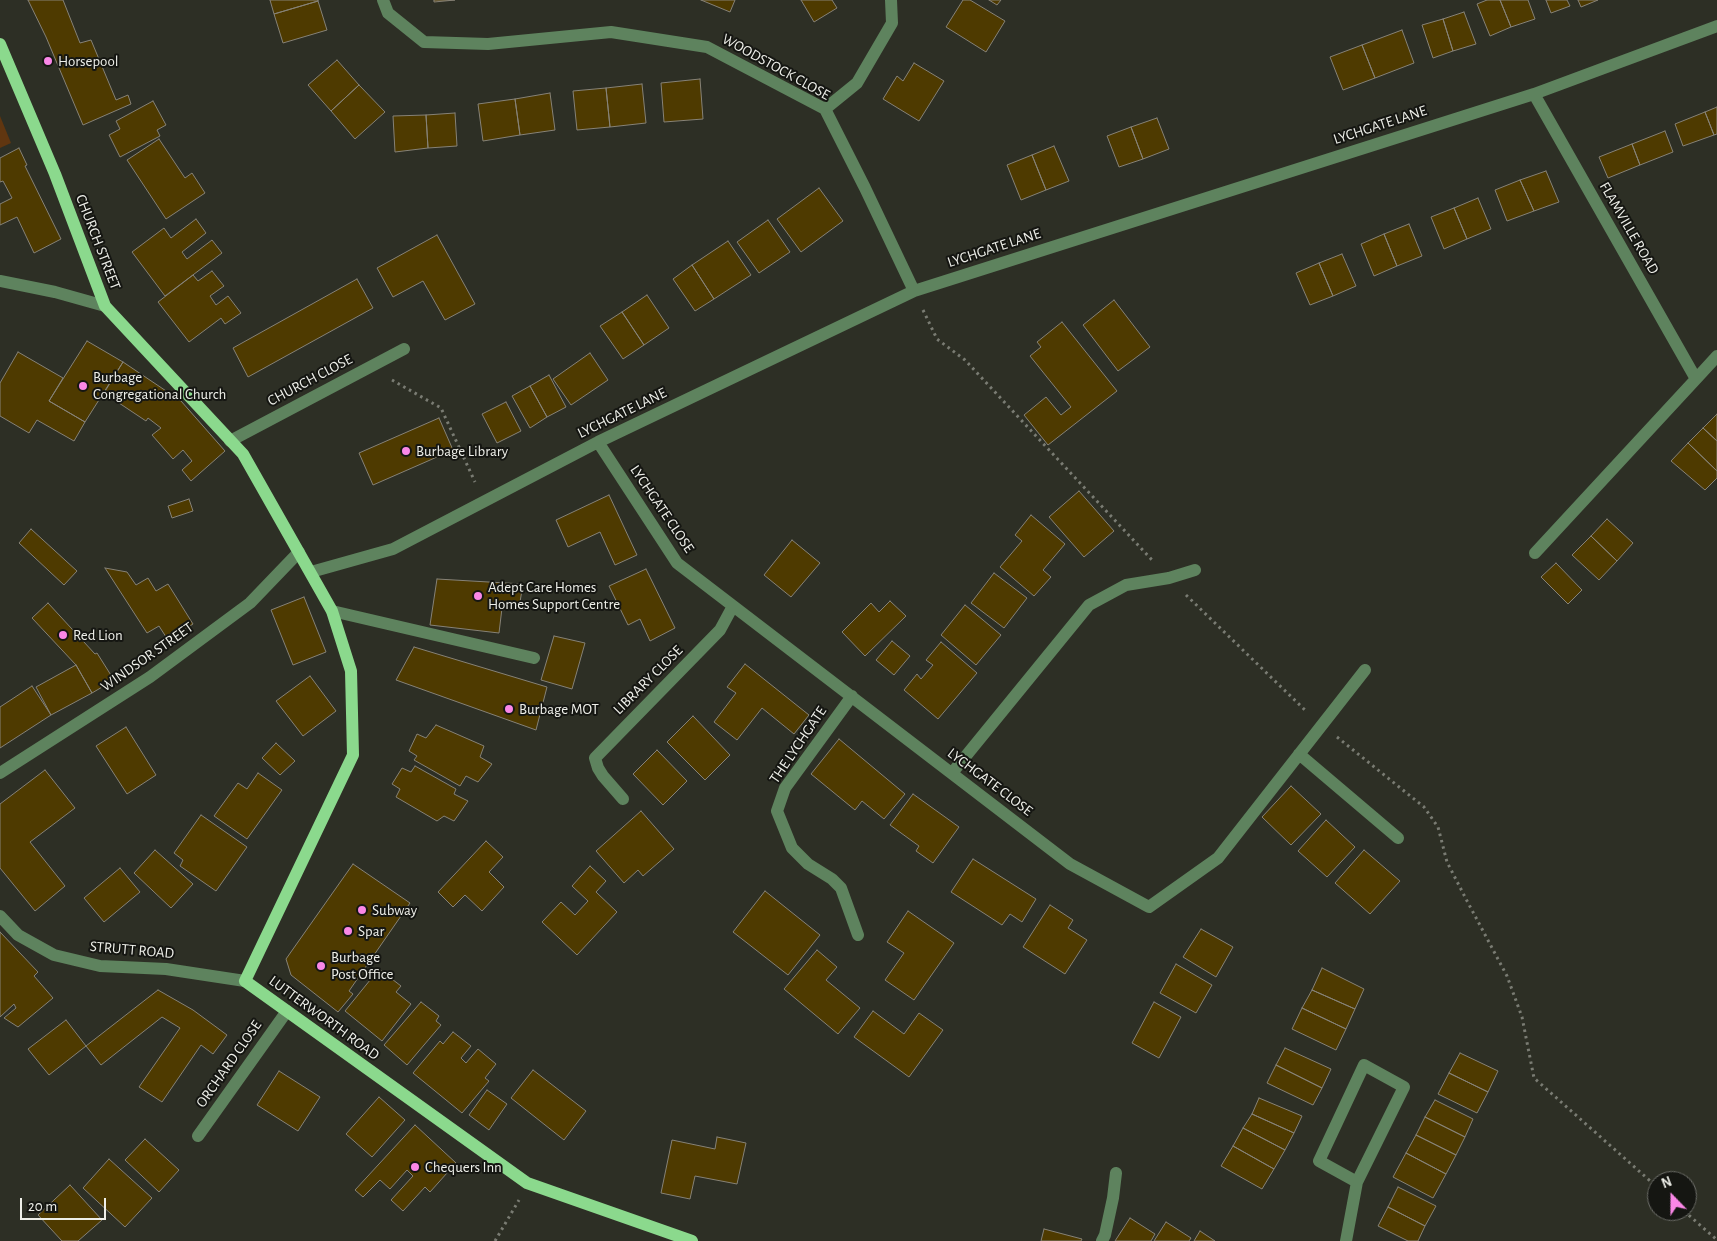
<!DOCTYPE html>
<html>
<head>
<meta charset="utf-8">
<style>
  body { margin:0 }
  #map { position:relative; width:1717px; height:1241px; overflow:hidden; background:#2d2f25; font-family:"Alegreya Sans",sans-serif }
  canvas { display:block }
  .north { position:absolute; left:1647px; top:1171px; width:50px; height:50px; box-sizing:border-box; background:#151612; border:1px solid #6c6d68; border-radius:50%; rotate:338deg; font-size:14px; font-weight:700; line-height:20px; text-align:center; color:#eeefe9 }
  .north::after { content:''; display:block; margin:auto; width:18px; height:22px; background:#fa87e7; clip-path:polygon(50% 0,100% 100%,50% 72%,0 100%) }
  .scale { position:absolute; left:20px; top:1198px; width:86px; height:22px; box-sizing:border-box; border:2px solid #eeefe9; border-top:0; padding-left:6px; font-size:15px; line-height:18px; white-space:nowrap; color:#eeefe9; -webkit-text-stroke:4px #151612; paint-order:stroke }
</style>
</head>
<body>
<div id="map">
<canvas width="1717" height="1241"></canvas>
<div class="north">N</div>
<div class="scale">20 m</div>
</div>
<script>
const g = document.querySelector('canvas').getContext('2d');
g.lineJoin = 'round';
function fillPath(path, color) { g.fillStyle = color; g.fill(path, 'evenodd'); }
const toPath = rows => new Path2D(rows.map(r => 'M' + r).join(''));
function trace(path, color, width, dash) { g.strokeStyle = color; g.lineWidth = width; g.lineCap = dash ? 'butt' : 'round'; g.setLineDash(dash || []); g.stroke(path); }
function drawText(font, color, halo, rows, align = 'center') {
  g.font = font + ' "Alegreya Sans",sans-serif'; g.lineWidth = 4; g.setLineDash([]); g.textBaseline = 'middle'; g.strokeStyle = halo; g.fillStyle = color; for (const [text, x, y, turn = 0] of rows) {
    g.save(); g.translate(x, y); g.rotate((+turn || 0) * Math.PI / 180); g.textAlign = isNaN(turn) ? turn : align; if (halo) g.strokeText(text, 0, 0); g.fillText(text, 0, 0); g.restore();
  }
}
fillPath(toPath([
  [0,116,11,143,0,148]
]), '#603610');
const building = toPath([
  [28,0,63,0,80,43,91,40,116,100,128,95,131,104,83,125,46,37,28,0],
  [270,0,318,0,318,1,274,14,270,0],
  [434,0,455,0,434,2,434,0],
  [701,0,735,0,730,12,701,0],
  [801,0,832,0,837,8,814,22,801,0],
  [963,0,970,0,1005,21,986,52,946,27,963,0],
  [989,0,1001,0,997,5,989,0],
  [1487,0,1500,0,1511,27,1490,36,1477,4,1487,0],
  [1500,0,1528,0,1535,19,1511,27,1500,0],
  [1546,0,1567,0,1570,6,1551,13,1546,0],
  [1578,0,1598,0,1581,7,1578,0],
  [318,1,327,30,283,43,274,14,318,1],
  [1464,12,1476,44,1453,51,1443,19,1464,12],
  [1443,19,1453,51,1433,58,1422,25,1443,19],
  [1402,30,1414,63,1375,78,1362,45,1402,30],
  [1362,45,1375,78,1343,90,1330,57,1362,45],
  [337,60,359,85,331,111,308,85,337,60],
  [914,63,944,81,919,121,883,99,897,76,903,81,914,63],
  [700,79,703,119,664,122,661,83,700,79],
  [642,84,646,123,610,127,606,88,642,84],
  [359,85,385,112,355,139,331,111,359,85],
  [606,88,610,127,577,130,573,91,606,88],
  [550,93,555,130,520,135,515,99,550,93],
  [515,99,520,135,483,141,478,104,515,99],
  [153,101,166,125,157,130,160,136,120,157,109,135,120,129,116,121,153,101],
  [1717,107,1717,134,1714,135,1705,112,1717,107],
  [1705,112,1714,135,1683,146,1675,124,1705,112],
  [455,113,457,146,428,148,426,115,455,113],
  [426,115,428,148,395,152,393,116,426,115],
  [1157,118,1169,149,1143,159,1131,127,1157,118],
  [1131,127,1143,159,1119,167,1107,136,1131,127],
  [1665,131,1673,152,1640,165,1632,144,1665,131],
  [159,139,185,178,192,173,205,193,166,219,127,160,159,139],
  [1632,144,1640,165,1608,178,1599,157,1632,144],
  [1054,146,1069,181,1046,190,1032,155,1054,146],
  [19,148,27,165,25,166,61,239,34,253,17,217,0,225,0,204,12,198,3,181,0,182,0,158,19,148],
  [1032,155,1046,190,1021,200,1007,165,1032,155],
  [1546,171,1559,202,1534,211,1520,180,1546,171],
  [1520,180,1534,211,1507,221,1495,190,1520,180],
  [819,188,843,221,801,252,777,219,819,188],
  [1478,198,1491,229,1467,239,1454,208,1478,198],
  [1454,208,1467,239,1444,249,1431,217,1454,208],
  [196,219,206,233,182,252,187,259,212,240,222,253,165,296,132,252,164,228,171,238,196,219],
  [768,220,790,252,759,273,737,242,768,220],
  [1409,224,1422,256,1397,266,1384,234,1409,224],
  [1384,234,1397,266,1374,276,1361,244,1384,234],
  [437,235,475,304,445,320,423,281,393,297,377,268,437,235],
  [728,241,751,275,714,299,692,265,728,241],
  [1342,254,1356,286,1333,296,1319,263,1342,254],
  [1319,263,1333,296,1310,305,1296,273,1319,263],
  [692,265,714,299,695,311,673,279,692,265],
  [212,271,224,286,210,296,216,305,228,296,241,313,225,324,221,318,189,342,158,302,193,275,198,281,212,271],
  [357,279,373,308,248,377,233,348,357,279],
  [647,295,669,328,644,345,622,312,647,295],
  [1114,300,1150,347,1118,371,1083,325,1114,300],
  [622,312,644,345,623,359,600,326,622,312],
  [1062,322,1117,391,1048,445,1024,415,1046,397,1061,415,1071,407,1030,356,1041,347,1037,342,1062,322],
  [87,341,123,362,85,422,49,401,87,341],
  [18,352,63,378,49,401,85,422,74,441,37,420,29,433,0,416,0,383,18,352],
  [590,353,608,380,571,405,553,379,590,353],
  [123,362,181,401,225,451,191,481,182,470,192,461,183,450,173,459,152,435,161,428,148,418,146,421,104,393,123,362],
  [549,375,566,407,547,417,530,386,549,375],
  [530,386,547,417,530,428,512,396,530,386],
  [506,402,521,431,497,443,482,414,506,402],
  [1717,414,1717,441,1703,428,1717,414],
  [439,418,453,450,373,485,359,453,439,418],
  [1703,428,1717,441,1717,471,1688,443,1703,428],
  [1688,443,1717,471,1717,478,1705,490,1671,461,1688,443],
  [1079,491,1114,531,1084,557,1049,517,1079,491],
  [609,495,637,555,615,565,600,532,568,547,556,520,609,495],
  [189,499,193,511,172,518,168,506,189,499],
  [1031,515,1065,544,1043,570,1051,577,1034,596,1000,567,1022,541,1015,535,1031,515],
  [1607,519,1633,543,1617,561,1591,536,1607,519],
  [31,529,77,571,64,585,19,543,31,529],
  [1591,536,1617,561,1599,580,1572,555,1591,536],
  [792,540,820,563,791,597,764,575,792,540],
  [1556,563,1582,590,1568,604,1541,577,1556,563],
  [105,568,127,572,136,585,148,578,156,591,168,584,193,624,168,640,159,626,147,633,105,568],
  [646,569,675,628,650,641,640,619,628,625,609,586,646,569],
  [994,573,1027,598,1004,628,971,603,994,573],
  [437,579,523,584,519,608,502,608,499,633,430,625,437,579],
  [304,597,326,652,293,665,271,610,304,597],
  [890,601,906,616,865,656,842,632,871,603,879,612,890,601],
  [48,603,95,654,97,653,114,680,92,693,76,665,32,618,48,603],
  [965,605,1001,635,976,665,941,635,965,605],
  [554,636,585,643,572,689,541,680,554,636],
  [892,641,910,656,894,675,876,660,892,641],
  [941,642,977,673,938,719,904,690,917,674,921,679,933,665,926,660,941,642],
  [414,647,547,687,536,730,396,680,414,647],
  [745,664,809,715,794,734,762,708,737,740,714,722,736,693,727,687,745,664],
  [76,665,92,693,51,715,36,687,76,665],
  [310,676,336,711,303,736,276,701,310,676],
  [32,686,51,715,0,748,0,707,32,686],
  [693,716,730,755,705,780,667,742,693,716],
  [436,725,484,746,480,757,492,764,478,782,466,776,460,786,414,760,417,756,409,751,417,734,426,738,436,725],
  [126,727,156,775,127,794,96,746,126,727],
  [839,739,905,794,884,819,862,801,855,810,811,774,839,739],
  [276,743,295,761,280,775,262,758,276,743],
  [657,750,687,781,663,805,633,774,657,750],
  [415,766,456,789,454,794,468,801,454,821,444,816,437,821,396,797,400,789,392,784,402,768,411,772,415,766],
  [45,770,75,808,30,842,65,886,35,911,0,868,0,804,45,770],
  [258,773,282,790,247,839,214,816,238,783,247,789,258,773],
  [1291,786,1321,814,1291,845,1262,817,1291,786],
  [913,794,959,827,933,863,916,851,919,846,890,825,913,794],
  [641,811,674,849,643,876,638,870,624,883,596,851,641,811],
  [201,815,247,847,216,891,180,866,183,860,174,853,201,815],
  [1326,820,1355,847,1327,877,1298,851,1326,820],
  [486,841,503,857,489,872,504,887,482,911,465,895,453,907,438,892,486,841],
  [155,850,193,884,171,908,134,873,155,850],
  [1364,850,1400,881,1370,914,1335,883,1364,850],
  [973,859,1036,899,1022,922,1010,914,1002,925,951,892,973,859],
  [353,864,410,903,349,991,353,994,338,1012,291,975,286,959,353,864],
  [590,866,606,881,596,892,617,912,577,955,542,922,561,902,575,915,588,901,572,886,590,866],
  [120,868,140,892,104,922,84,898,120,868],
  [765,891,820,935,788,975,733,932,765,891],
  [1050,905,1073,920,1068,928,1087,940,1065,974,1023,947,1050,905],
  [908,911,954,943,914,1000,885,980,904,953,887,942,908,911],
  [1201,929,1233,947,1216,977,1183,957,1201,929],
  [0,932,38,972,34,976,53,998,18,1027,4,1018,16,1008,14,1004,0,1017,0,932],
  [817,950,837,967,826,980,860,1008,838,1034,784,989,817,950],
  [1176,964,1212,985,1196,1013,1160,993,1176,964],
  [1322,968,1364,989,1355,1009,1312,990,1322,968],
  [379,969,401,986,396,992,411,1004,382,1041,345,1011,379,969],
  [158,990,193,1010,227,1035,213,1054,201,1045,162,1102,139,1087,180,1028,162,1017,101,1065,86,1046,158,990],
  [1312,990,1355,1009,1346,1029,1302,1008,1312,990],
  [421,1002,439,1016,436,1021,441,1025,407,1065,384,1045,421,1002],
  [1154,1002,1181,1017,1159,1058,1132,1043,1154,1002],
  [1302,1008,1346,1029,1336,1050,1292,1029,1302,1008],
  [873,1011,904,1034,919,1013,943,1030,909,1077,854,1037,873,1011],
  [66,1020,86,1046,49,1075,28,1049,66,1020],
  [453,1032,471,1046,461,1058,466,1063,478,1049,496,1064,485,1078,489,1081,462,1113,413,1073,440,1041,443,1044,453,1032],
  [1285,1048,1331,1069,1322,1088,1276,1065,1285,1048],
  [1460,1053,1498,1071,1488,1092,1449,1073,1460,1053],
  [1276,1065,1322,1088,1313,1105,1267,1083,1276,1065],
  [533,1070,586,1111,564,1140,511,1098,533,1070],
  [279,1071,320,1097,298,1131,257,1105,279,1071],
  [1449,1073,1488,1092,1477,1113,1438,1094,1449,1073],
  [487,1090,507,1104,489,1130,469,1115,487,1090],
  [379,1097,405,1120,372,1157,346,1134,379,1097],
  [1259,1098,1302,1116,1294,1133,1252,1114,1259,1098],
  [1435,1100,1473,1119,1465,1137,1425,1117,1435,1100],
  [1252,1114,1294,1133,1285,1150,1243,1128,1252,1114],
  [1425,1117,1465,1137,1456,1155,1416,1135,1425,1117],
  [415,1125,456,1163,430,1192,425,1187,403,1211,391,1200,413,1176,407,1170,390,1189,380,1180,363,1197,355,1190,415,1125],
  [1243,1128,1285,1150,1274,1169,1233,1146,1243,1128],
  [1416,1135,1456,1155,1446,1174,1406,1153,1416,1135],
  [717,1137,746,1143,737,1184,695,1176,690,1199,661,1193,672,1140,715,1149,717,1137],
  [145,1139,179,1170,159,1192,125,1160,145,1139],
  [1233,1146,1274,1169,1262,1189,1221,1166,1233,1146],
  [1406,1153,1446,1174,1433,1198,1393,1177,1406,1153],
  [109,1159,152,1198,125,1227,83,1188,109,1159],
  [70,1185,102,1220,78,1241,62,1241,38,1215,70,1185],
  [1398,1187,1436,1206,1425,1226,1388,1207,1398,1187],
  [1388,1207,1425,1226,1418,1241,1408,1241,1378,1226,1388,1207],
  [1130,1218,1155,1234,1151,1241,1115,1241,1130,1218],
  [1166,1222,1191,1238,1189,1241,1154,1241,1166,1222],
  [1044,1229,1082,1239,1081,1241,1041,1241,1044,1229],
  [1200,1231,1215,1241,1194,1241,1200,1231]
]);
fillPath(building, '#4e3a00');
trace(building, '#868277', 1);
trace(toPath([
  [923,310,937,339,965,360,1152,560],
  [392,380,441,408,475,482],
  [1186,595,1307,712],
  [1337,737,1424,807,1438,827,1447,862,1466,899,1507,976,1522,1017,1534,1078,1657,1187],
  [1684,1211,1717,1240],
  [495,1241,519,1200]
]), '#7a7c73', 3, [2.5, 4]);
trace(toPath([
  [383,0,388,13,424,42,488,44,611,32,707,47,825,109,865,188,914,291],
  [1534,94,1696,379,1535,553],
  [825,109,857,83,892,23,891,0],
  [0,281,55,292,105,306],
  [1696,379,1717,356],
  [230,441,404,349],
  [598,442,677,563,1070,864,1149,907,1218,858,1365,670],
  [311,572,393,549,598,442,914,291,1534,94,1717,26],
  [332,611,534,658],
  [852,696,785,788,777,811,792,848,808,864,832,879,841,888,858,935],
  [1299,754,1398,838],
  [0,773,150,677,250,603,299,552],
  [952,773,1089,605,1126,585,1169,578,1195,570],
  [623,799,603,776,598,768,595,758,720,630,733,606],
  [0,916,18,935,54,955,100,966,166,969,245,981],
  [198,1136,287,1011],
  [1102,1241,1105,1235,1113,1198,1116,1173],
  [1346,1241,1357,1182,1319,1161,1364,1065,1404,1087,1357,1182]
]), '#5e835e', 12);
trace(toPath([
  [0,44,55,174,105,306,243,454,332,611,351,671,353,755,245,981,527,1183,692,1241]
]), '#8bd98d', 12);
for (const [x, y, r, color] of [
  [48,61,5,"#fa87e7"],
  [83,386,5,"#fa87e7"],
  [406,451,5,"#fa87e7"],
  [478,596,5,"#fa87e7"],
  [63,635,5,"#fa87e7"],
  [509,709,5,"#fa87e7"],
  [362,910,5,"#fa87e7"],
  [348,931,5,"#fa87e7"],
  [321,966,5,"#fa87e7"],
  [415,1167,5,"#fa87e7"]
]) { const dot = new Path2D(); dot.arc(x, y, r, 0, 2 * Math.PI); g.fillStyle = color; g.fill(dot); trace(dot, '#151612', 2); }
drawText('15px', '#eeefe9', '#151612', [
  ["Horsepool",58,61],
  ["Burbage",93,377],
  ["Congregational Church",93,394],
  ["Burbage Library",416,451],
  ["Adept Care Homes",488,587],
  ["Homes Support Centre",488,604],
  ["Red Lion",73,635],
  ["Burbage MOT",519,709],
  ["Subway",372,910],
  ["Spar",358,931],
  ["Burbage",331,957],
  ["Post Office",331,974],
  ["Chequers Inn",425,1167]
], 'left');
drawText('15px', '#eeefe9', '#151612', [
  ["WOODSTOCK CLOSE",776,67,29],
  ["LYCHGATE LANE",1380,125,-18],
  ["FLAMVILLE ROAD",1629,228,60],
  ["CHURCH STREET",98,242,69],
  ["LYCHGATE LANE",994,248,-18],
  ["CHURCH CLOSE",310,380,-28],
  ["LYCHGATE LANE",622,413,-26],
  ["LYCHGATE CLOSE",662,509,56],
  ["WINDSOR STREET",147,657,-35],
  ["LIBRARY CLOSE",648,680,-45],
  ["THE LYCHGATE",798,745,-56],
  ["LYCHGATE CLOSE",990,782,37],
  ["STRUTT ROAD",132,950,5],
  ["LUTTERWORTH ROAD",324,1018,36],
  ["ORCHARD CLOSE",229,1064,-55]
]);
</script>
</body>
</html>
